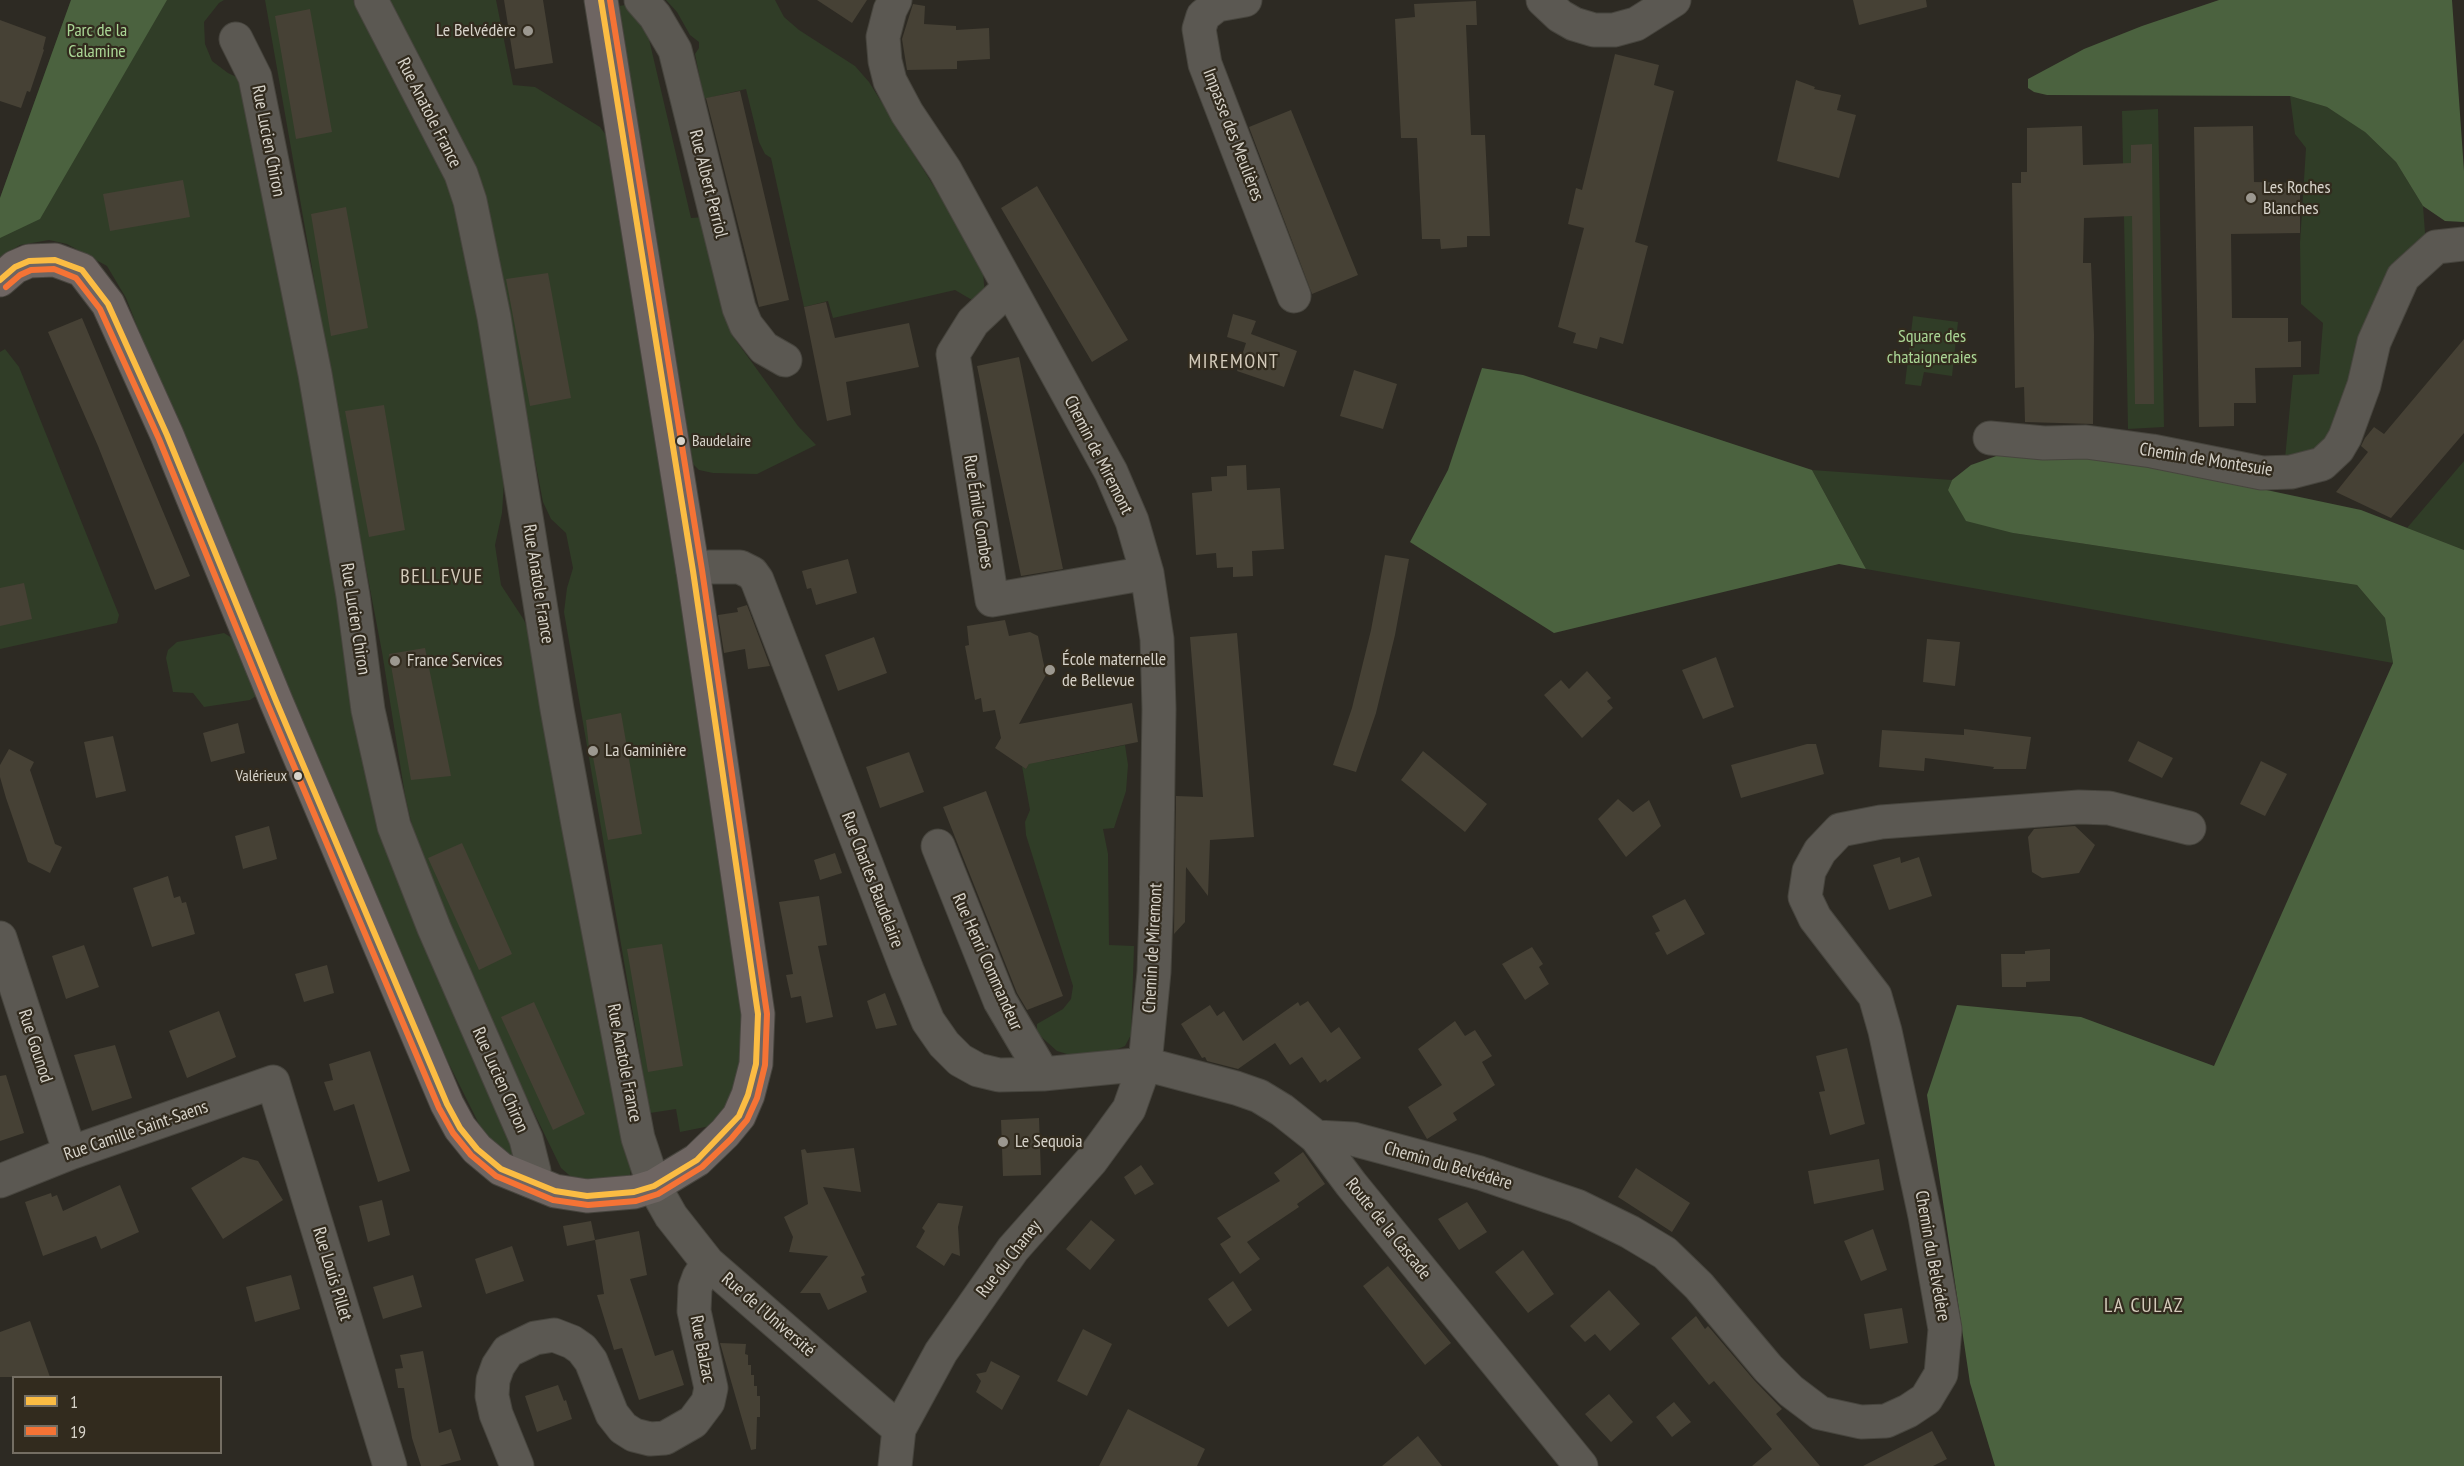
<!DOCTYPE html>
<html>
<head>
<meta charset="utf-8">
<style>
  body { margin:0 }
  #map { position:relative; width:2464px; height:1466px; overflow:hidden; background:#2d2a23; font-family:"PT Sans Narrow",sans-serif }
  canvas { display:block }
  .legend { position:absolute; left:12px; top:1376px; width:210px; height:78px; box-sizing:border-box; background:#322b1e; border:2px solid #746e63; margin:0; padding:8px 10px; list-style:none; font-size:18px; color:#d7d3ca }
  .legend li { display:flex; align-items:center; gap:12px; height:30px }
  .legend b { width:30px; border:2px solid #746e63 }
</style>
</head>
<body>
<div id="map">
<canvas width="2464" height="1466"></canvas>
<ul class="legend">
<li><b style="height:8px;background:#fbbc43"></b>1</li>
<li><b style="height:8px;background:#f57335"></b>19</li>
</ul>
</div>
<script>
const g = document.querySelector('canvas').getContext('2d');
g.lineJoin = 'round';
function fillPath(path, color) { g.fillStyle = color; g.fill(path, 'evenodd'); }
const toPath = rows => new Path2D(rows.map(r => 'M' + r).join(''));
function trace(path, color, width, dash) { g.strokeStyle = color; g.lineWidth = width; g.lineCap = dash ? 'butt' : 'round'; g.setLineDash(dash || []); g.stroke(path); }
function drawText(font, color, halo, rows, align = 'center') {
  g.font = font + ' "PT Sans Narrow",sans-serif'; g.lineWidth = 4.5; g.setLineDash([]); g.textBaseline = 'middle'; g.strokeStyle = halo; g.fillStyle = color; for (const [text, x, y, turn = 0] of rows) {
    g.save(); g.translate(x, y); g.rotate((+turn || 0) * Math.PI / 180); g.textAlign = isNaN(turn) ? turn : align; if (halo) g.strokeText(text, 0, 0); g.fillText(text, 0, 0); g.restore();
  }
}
fillPath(toPath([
  [71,0,224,0,219,3,204,22,205,44,212,61,228,73,247,82,380,799,516,1154,505,1159,491,1148,441,1048,235,574,126,298,107,266,67,244,49,240,20,245,0,257,0,198],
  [265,0,353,0,372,32,451,191,501,431,504,481,502,513,495,545,501,585,524,620,538,657,632,1163,630,1175,616,1179,576,1181,561,1168,497,1037,418,852,405,795,382,652,348,473],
  [381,0,496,0,513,85,535,87,600,127,614,146,752,1017,725,1123,680,1132,676,1109,650,1113,564,612,567,588,573,568,566,533,551,519,543,502,486,208],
  [666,0,775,0,784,17,799,30,855,66,869,82,961,230,983,273,985,295,979,304,955,290,833,318,828,301,804,307,771,158,765,154,759,142,746,89,704,99,695,54,699,48,699,42,690,35,677,12],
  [625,5,648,35,691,218,705,217,732,335,798,426,816,445,757,474,713,473,699,470,693,464,619,6],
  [2290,96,2327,107,2361,128,2396,162,2423,206,2426,246,2334,430,2314,457,2285,459,2293,375,2319,374,2323,323,2301,304,2300,243,2306,148,2295,134],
  [2158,109,2164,427,2128,429,2122,111],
  [1913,316,1958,322,1952,376,1924,372,1921,386,1905,384],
  [5,349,19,367,119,615,117,623,0,649,0,352],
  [2464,461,2464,550,2407,528],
  [1812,470,1952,480,1948,490,2013,533,2357,585,2385,618,2393,663,1866,569],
  [224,633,232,638,256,696,250,700,204,707,193,693,173,692,166,658,168,650,177,642],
  [1125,745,1128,765,1126,791,1114,828,1103,829,1108,854,1109,945,1134,946,1131,1035,1125,1046,1113,1051,1077,1057,1057,1051,1037,1033,1037,1024,1063,1009,1071,999,1073,986,1026,835,1025,822,1030,810,1022,766,1026,769,1032,759,1045,761]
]), '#303d27');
fillPath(toPath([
  [71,0,167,0,40,219,0,238,0,198],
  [2219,0,2452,0,2464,171,2464,222,2445,221,2423,206,2396,162,2365,132,2327,107,2290,96,2047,95,2034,92,2028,88,2028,79,2084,49,2142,26],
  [1482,368,1523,375,1812,470,1866,569,1839,564,1554,633,1410,542,1448,470],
  [2013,450,2134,462,2361,510,2464,550,2464,1466,1995,1466,1970,1383,1927,1095,1957,1005,2081,1017,2214,1066,2393,663,2385,618,2357,585,2013,533,1966,521,1948,490,1952,480,1971,465]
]), '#4b623f');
fillPath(toPath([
  [504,0,543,0,553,63,515,69],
  [817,0,867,0,852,23],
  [1853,0,1926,0,1927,7,1859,25],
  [1476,1,1477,25,1466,25,1471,135,1485,135,1490,236,1467,236,1467,247,1441,249,1440,239,1422,239,1417,138,1401,138,1395,19,1415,17,1414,4],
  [913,4,925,6,924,24,956,26,956,30,989,28,990,59,957,61,957,69,907,70,902,39],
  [310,9,332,132,296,139,275,16],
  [0,20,46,37,43,49,44,50,30,92,27,91,21,108,0,101],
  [1615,54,1659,65,1654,85,1674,91,1635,242,1648,246,1623,344,1600,337,1597,349,1573,343,1576,333,1558,327,1584,228,1568,224,1576,188,1582,190],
  [1796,80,1815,87,1814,89,1841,95,1837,110,1856,115,1839,178,1777,161],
  [740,91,789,300,759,307,706,98],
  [1291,110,1358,275,1312,294,1249,127],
  [2082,126,2083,165,2131,163,2131,145,2152,144,2154,404,2135,404,2132,216,2084,218,2083,263,2091,263,2094,335,2093,424,2025,422,2024,387,2015,388,2012,183,2021,183,2021,172,2027,172,2027,128],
  [2253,126,2254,182,2300,183,2300,233,2231,234,2232,318,2288,318,2288,342,2301,341,2301,367,2255,368,2256,403,2234,403,2234,426,2199,427,2194,127],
  [183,180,190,217,110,231,103,194],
  [1037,186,1128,340,1092,362,1001,208],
  [346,207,368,328,331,336,311,214],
  [548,273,571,398,530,406,506,279],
  [826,302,835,338,909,323,919,367,846,382,851,415,827,421,804,307],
  [1233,314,1256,321,1251,334,1297,351,1284,387,1237,371,1246,343,1227,337],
  [82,318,190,576,155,590,98,446,48,332],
  [2464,339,2464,433,2391,518,2336,492,2368,452,2361,446,2365,438,2374,427,2384,434],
  [1019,357,1063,569,1021,576,977,366],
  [1354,370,1397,384,1383,429,1340,416],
  [384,405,405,530,369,537,345,411],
  [1246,465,1247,490,1280,488,1284,549,1252,551,1253,576,1233,577,1233,567,1217,568,1216,553,1196,555,1192,493,1212,491,1211,477,1227,476,1227,466],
  [1385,555,1409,559,1395,635,1376,713,1356,772,1333,765,1352,708,1371,630],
  [848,559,857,593,816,605,811,588,807,589,802,571],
  [24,583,32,619,0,626,0,588],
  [747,605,770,666,748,669,745,649,724,653,718,615,738,612,737,608],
  [1005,620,1009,636,1030,632,1038,636,1046,675,1019,724,1132,703,1138,742,1029,764,1026,769,995,748,1001,738,995,710,983,712,981,698,975,700,965,646,969,645,967,626],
  [1237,633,1254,837,1210,840,1208,896,1186,867,1185,922,1174,934,1176,796,1203,797,1190,637],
  [874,637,887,673,838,691,825,655],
  [1927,639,1960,642,1955,686,1923,682],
  [425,648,451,776,411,780,389,654],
  [1716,657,1734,707,1703,719,1682,670],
  [1587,671,1611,698,1607,701,1613,708,1582,738,1544,695,1561,680,1569,689],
  [621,713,642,834,608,840,593,757,590,757,586,720],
  [238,723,245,753,211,762,203,733],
  [1964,729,2031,737,2026,769,1993,769,1994,767,1925,758,1924,771,1879,767,1882,730,1964,735],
  [113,736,126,791,96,798,84,742],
  [2138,741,2173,758,2162,778,2128,761],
  [1807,744,1816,744,1824,774,1741,798,1731,765],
  [9,749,34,762,30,770,55,844,62,847,50,873,28,862,6,798,0,777,0,765],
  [1423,751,1487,804,1465,832,1401,780],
  [909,752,924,792,880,808,866,767],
  [2261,761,2287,774,2265,816,2240,804],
  [986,791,1063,996,1027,1010,1017,993,943,807],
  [1618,799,1633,812,1649,800,1661,826,1626,857,1598,819],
  [269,826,277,859,243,869,235,836],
  [2075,826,2095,845,2079,873,2042,878,2032,872,2028,837,2034,829],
  [462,843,512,954,479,970,428,858],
  [835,853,842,873,820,880,814,860],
  [1900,857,1901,863,1919,857,1932,896,1889,910,1873,865],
  [168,876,174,898,180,896,182,903,186,902,195,934,152,947,133,888],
  [819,896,827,945,818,946,833,1017,806,1023,801,996,791,998,786,975,793,974,779,902],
  [1685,899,1705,934,1667,955,1655,933,1660,931,1652,916],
  [662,944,683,1066,648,1072,627,949],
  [84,945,99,987,66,999,52,956],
  [1532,947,1543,964,1539,967,1549,984,1525,1000,1502,964],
  [2050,949,2050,981,2026,982,2026,987,2002,987,2001,954,2025,954,2025,951],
  [327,965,334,993,304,1002,295,974],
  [885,993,897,1025,876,1029,867,1001],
  [1308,1001,1331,1033,1339,1027,1361,1058,1327,1082,1326,1079,1320,1083,1302,1057,1290,1065,1275,1043,1238,1069,1207,1061,1205,1057,1202,1058,1181,1024,1210,1005,1217,1016,1224,1011,1243,1041,1298,1002,1300,1006],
  [534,1002,585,1114,553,1130,501,1017],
  [219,1011,236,1057,187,1078,169,1031],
  [1455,1021,1465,1036,1475,1030,1492,1056,1482,1062,1495,1085,1453,1113,1457,1120,1427,1139,1408,1107,1442,1085,1418,1049],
  [115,1045,132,1098,92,1111,74,1055],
  [1847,1048,1865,1124,1830,1135,1819,1092,1825,1091,1816,1056],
  [370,1051,410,1171,378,1182,354,1104,334,1111,324,1082,333,1080,329,1064],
  [6,1075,24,1133,0,1141,0,1076],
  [1039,1118,1041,1175,1003,1176,1001,1120],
  [854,1148,861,1192,823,1187,865,1275,861,1277,867,1292,828,1310,820,1293,800,1293,828,1256,789,1252,793,1237,784,1217,808,1204,801,1150,805,1149,807,1153],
  [1303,1152,1325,1184,1297,1204,1299,1207,1247,1242,1260,1259,1240,1274,1220,1244,1231,1237,1217,1218,1280,1181,1274,1173],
  [243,1157,258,1161,283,1200,223,1239,191,1188],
  [1879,1159,1884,1190,1814,1204,1808,1171],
  [1141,1165,1154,1184,1135,1195,1124,1177],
  [1636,1168,1690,1203,1672,1232,1618,1197],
  [120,1185,139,1232,101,1249,96,1236,43,1256,25,1202,51,1193,52,1197,57,1195,63,1211],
  [382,1200,390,1235,368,1242,359,1206],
  [1467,1202,1487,1232,1459,1250,1438,1219],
  [938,1203,963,1206,958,1227,960,1256,952,1253,944,1266,916,1247,925,1231,922,1228],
  [1091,1220,1115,1240,1090,1270,1066,1249],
  [591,1221,595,1240,567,1246,563,1226],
  [1873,1229,1887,1270,1861,1281,1844,1241],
  [639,1231,647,1275,630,1279,655,1356,673,1350,684,1385,639,1400,622,1348,614,1350,597,1295,604,1294,595,1240],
  [512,1246,524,1281,486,1294,475,1259],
  [1523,1250,1554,1294,1528,1313,1495,1272],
  [1388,1266,1451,1343,1425,1365,1363,1286],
  [291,1275,300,1309,255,1322,246,1287],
  [413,1275,422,1307,383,1319,373,1287],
  [1233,1281,1252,1310,1228,1327,1208,1299],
  [1609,1290,1640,1324,1610,1351,1595,1334,1585,1342,1570,1326],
  [1902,1308,1908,1343,1870,1349,1864,1314],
  [1696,1316,1705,1329,1708,1326,1754,1380,1782,1409,1776,1414,1820,1466,1752,1466,1772,1449,1714,1381,1709,1385,1671,1338],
  [30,1321,50,1377,0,1377,0,1332],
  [1083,1329,1112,1344,1087,1396,1057,1381],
  [720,1343,746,1344,745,1354,748,1355,748,1365,751,1365,751,1375,754,1375,754,1386,757,1386,757,1396,760,1396,760,1417,757,1417,756,1449,751,1450],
  [423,1351,439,1433,451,1429,461,1460,439,1466,421,1466,412,1438,404,1388,398,1388,395,1369,403,1368,400,1355],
  [991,1361,1020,1376,1002,1410,976,1392,981,1381,976,1374,986,1372],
  [558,1385,564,1401,566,1400,572,1419,537,1432,525,1396],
  [1609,1394,1633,1422,1611,1442,1585,1414],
  [1674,1402,1691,1422,1672,1437,1656,1417],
  [1128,1409,1205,1449,1197,1466,1099,1466],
  [1932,1431,1947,1459,1933,1466,1863,1466],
  [1418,1436,1442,1466,1382,1466]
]), '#464135');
const minor = toPath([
  [371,0,461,174,470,201,494,317,557,709,578,824,638,1138,654,1186,671,1216,708,1263,899,1429],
  [641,0,655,16,675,50,739,308,746,325,764,348,785,360],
  [1245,0,1217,5,1203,16,1199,29,1205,64,1294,296],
  [1543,0,1560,16,1574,24,1594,30,1614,30,1636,24,1674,0],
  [236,39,255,77,315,374,353,596,368,710,394,826,434,928,526,1139,534,1171,531,1181],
  [1009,288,973,322,953,354,992,600,1147,573],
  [1990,438,2044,443,2086,442,2152,451,2262,473,2291,472,2322,464,2338,449,2345,437,2364,385,2374,342,2403,277,2436,247,2464,244],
  [693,571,709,567,740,567,752,573,757,580,907,970,928,1021,944,1044,960,1060,978,1070,999,1075,1043,1074,1145,1064,1236,1088,1259,1096,1282,1110,1316,1137,1351,1184,1581,1466],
  [938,846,1000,1001,1043,1074],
  [0,938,70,1153],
  [1316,1137,1353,1139,1480,1173,1577,1206,1630,1232,1665,1253,1699,1286,1768,1368,1791,1391,1820,1413,1861,1422,1886,1421,1908,1411,1926,1399,1941,1374,1945,1329,1925,1216,1885,1031,1875,996,1815,918,1805,897,1809,871,1820,851,1840,830,1881,822,2079,807,2109,808,2189,828],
  [0,1181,70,1153,273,1082,390,1466],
  [517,1466,496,1414,492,1396,493,1380,498,1366,508,1351,535,1338,554,1335,572,1342,582,1349,591,1361,612,1414,623,1428,634,1435,650,1439,665,1438,693,1422,708,1402,711,1388,694,1311,695,1288,699,1277,708,1263],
  [895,1466,899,1429,941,1352,1013,1249,1091,1161,1129,1109,1145,1064,1154,972,1156,912,1159,709,1157,639,1147,573,1132,521,1111,472,945,170,907,113,890,81,885,61,883,37,890,10,895,0]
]);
const major = toPath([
  [0,280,15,267,29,261,55,260,82,270,108,304,167,435,276,701,447,1104,460,1128,477,1149,501,1169,555,1191,587,1196,634,1192,654,1186,697,1160,725,1133,739,1116,748,1095,756,1064,758,1014,693,571,601,0]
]);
trace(minor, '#47453e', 35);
trace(major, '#47453e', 35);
trace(minor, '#5b5852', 33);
trace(major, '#6e6562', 33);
trace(toPath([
  [0,280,15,267,29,261,55,260,82,270,108,304,167,435,276,701,447,1104,460,1128,477,1149,501,1169,555,1191,587,1196,634,1192,654,1186,697,1160,739,1116,748,1095,756,1064,758,1014,693,571,601,0]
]), '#fbbc43', 6);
trace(toPath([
  [6,287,20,275,31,270,54,269,76,278,100,309,159,439,268,705,439,1108,453,1133,471,1155,496,1176,553,1200,588,1205,636,1201,658,1194,702,1167,731,1139,747,1120,757,1098,765,1065,767,1014,702,570,610,0]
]), '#f57335', 6);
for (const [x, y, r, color] of [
  [528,31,6,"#9c9890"],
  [2251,198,6,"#9c9890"],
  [681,441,5,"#d7d3ca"],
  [395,661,6,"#9c9890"],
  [1050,670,6,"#9c9890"],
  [593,751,6,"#9c9890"],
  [298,776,5,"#d7d3ca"],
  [1003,1142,6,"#9c9890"]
]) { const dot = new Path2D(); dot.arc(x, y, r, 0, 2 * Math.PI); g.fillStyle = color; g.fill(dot); trace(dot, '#322b1e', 2); }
drawText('16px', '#d7d3ca', '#322b1e', [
  ["Baudelaire",692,441],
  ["Valérieux",287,776,"right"]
], 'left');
drawText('18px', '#abd796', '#322b1e', [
  ["Parc de la",97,31],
  ["Calamine",97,52],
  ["Square des",1932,337],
  ["chataigneraies",1932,358]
]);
drawText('18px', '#d7d3ca', '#322b1e', [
  ["Le Belvédère",516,31,"right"],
  ["Les Roches",2263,188],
  ["Blanches",2263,209],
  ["École maternelle",1062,660],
  ["de Bellevue",1062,681],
  ["France Services",407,661],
  ["La Gaminière",605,751],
  ["Le Sequoia",1015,1142]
], 'left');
drawText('18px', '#d7d3ca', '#322b1e', [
  ["Rue Anatole France",429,113,63],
  ["Impasse des Meulières",1233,135,69],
  ["Rue Lucien Chiron",268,141,79],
  ["Rue Albert Perriol",708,184,76],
  ["Chemin de Miremont",1098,455,63],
  ["Chemin de Montesuie",2206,460,9],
  ["Rue Émile Combes",978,512,81],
  ["Rue Anatole France",538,584,81],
  ["Rue Lucien Chiron",355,619,81],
  ["Rue Charles Baudelaire",872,880,69],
  ["Chemin de Miremont",1153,948,-87],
  ["Rue Henri Commandeur",987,962,66],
  ["Rue Gounod",35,1046,72],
  ["Rue Anatole France",624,1063,79],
  ["Rue Lucien Chiron",500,1080,66],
  ["Rue Camille Saint-Saens",136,1131,-19],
  ["Chemin du Belvédère",1448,1166,16],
  ["Route de la Cascade",1388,1229,51],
  ["Chemin du Belvédère",1932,1256,80],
  ["Rue du Chaney",1009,1259,-52],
  ["Rue Louis Pillet",332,1274,73],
  ["Rue de l'Université",768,1315,41],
  ["Rue Balzac",702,1349,79]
]);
g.letterSpacing = '1.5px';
drawText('20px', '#d3caba', '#322b1e', [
  ["MIREMONT",1234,362],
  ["BELLEVUE",442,577],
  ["LA CULAZ",2144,1306]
]);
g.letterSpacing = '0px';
</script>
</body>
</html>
